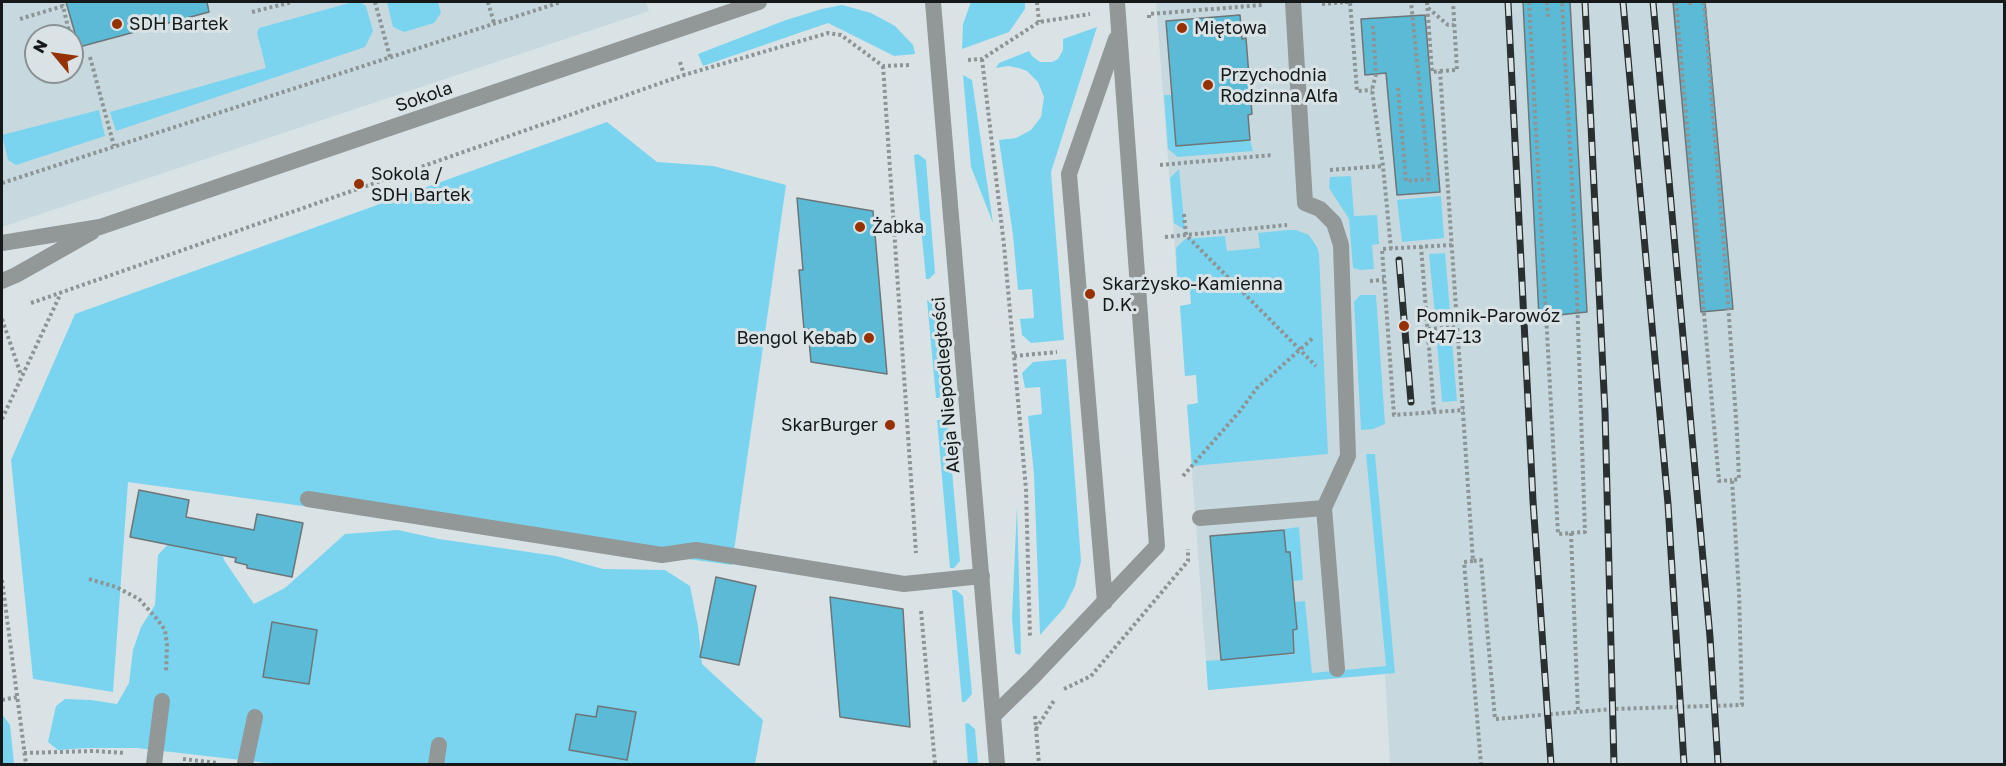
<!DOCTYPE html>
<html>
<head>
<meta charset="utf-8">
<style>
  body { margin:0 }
  #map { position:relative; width:2006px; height:766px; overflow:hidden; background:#d9e3e6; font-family:"Golos Text",sans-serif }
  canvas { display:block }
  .frame { position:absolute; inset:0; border:3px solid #15191a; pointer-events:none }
  .north { position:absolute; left:24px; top:24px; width:60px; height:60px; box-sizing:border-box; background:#d9e3e6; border:2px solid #8b9294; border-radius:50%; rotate:299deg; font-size:16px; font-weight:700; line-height:24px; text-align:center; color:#15191a }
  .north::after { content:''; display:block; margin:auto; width:21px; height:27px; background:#963101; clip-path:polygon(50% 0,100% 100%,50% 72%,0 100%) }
</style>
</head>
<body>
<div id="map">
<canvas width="2006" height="766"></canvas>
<div class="frame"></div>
<div class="north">N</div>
</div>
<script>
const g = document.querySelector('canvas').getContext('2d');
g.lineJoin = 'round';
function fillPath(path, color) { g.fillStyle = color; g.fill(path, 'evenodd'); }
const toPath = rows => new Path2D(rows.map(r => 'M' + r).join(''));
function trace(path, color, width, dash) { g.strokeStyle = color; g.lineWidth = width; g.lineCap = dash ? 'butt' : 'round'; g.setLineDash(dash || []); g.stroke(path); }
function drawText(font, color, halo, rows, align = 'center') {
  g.font = font + ' "Golos Text",sans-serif'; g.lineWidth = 6; g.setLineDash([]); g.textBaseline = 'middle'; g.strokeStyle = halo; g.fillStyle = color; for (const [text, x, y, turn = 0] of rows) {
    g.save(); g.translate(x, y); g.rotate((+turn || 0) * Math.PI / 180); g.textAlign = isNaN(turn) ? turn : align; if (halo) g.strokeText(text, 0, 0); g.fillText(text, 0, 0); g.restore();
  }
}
fillPath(toPath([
  [2,2,646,2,649,11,2,227],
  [36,36,72,36,72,72,36,72],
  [1156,2,2004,2,2004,764,1390,764,1385,674,1208,690,1187,405,1198,403,1196,375,1185,376,1180,306,1191,304,1189,278,1177,278]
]), '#c7d9df');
fillPath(toPath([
  [353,2,360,2,366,6,373,31,365,47,116,131,110,112,266,68,257,33,259,28],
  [387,2,438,2,441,13,434,23,404,32,393,27],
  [971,2,1025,2,1025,9,1009,32,962,49,963,24],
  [842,5,871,13,895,26,913,45,915,54,894,56,828,23,703,66,698,54,786,20,822,9],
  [1097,27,1051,172,1064,340,1031,343,1022,335,1020,319,1034,318,1032,289,1018,290,1013,235,999,140,1016,138,1031,130,1041,117,1044,97,1038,82,1027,71,1019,68,1008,66,996,68,999,63,1029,51,1032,56,1040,62,1052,62,1058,59,1063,50,1063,39],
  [963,75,972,80,993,223,971,167],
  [1164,95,1172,95,1176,146,1250,140,1253,151,1178,157,1168,149],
  [99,110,105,136,16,165,8,160,2,135],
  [607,122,657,162,713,166,786,185,732,565,128,482,113,692,33,679,11,460,75,314],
  [918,154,926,160,935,273,929,279,926,279,914,155],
  [1179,169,1185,230,1174,223,1170,178],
  [1351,176,1354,216,1377,215,1379,244,1372,245,1374,269,1360,270,1353,268,1349,219,1329,188,1330,177],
  [1441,196,1444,238,1402,242,1397,200],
  [1288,230,1296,230,1309,235,1317,247,1319,254,1328,454,1192,466,1187,405,1198,403,1196,375,1185,376,1180,306,1191,304,1189,278,1177,278,1176,248,1185,239,1225,236,1227,251,1260,248,1258,233],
  [1445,253,1450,312,1435,315,1429,254],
  [1360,295,1376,295,1385,424,1373,429,1361,430,1354,302],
  [927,300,938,304,939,309,945,390,939,398,936,398],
  [1452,341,1457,401,1442,402,1437,342],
  [1066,359,1081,561,1075,586,1064,608,1040,635,1034,474,1028,416,1042,414,1040,387,1025,388,1022,373,1033,362],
  [937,420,941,420,948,426,960,561,954,568,950,568],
  [1366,454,1375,454,1395,673,1208,690,1206,661,1295,654,1294,630,1297,629,1294,602,1305,601,1312,673,1386,666],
  [1017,506,1021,653,1019,655,1015,653,1012,618],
  [185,526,218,538,224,560,254,604,285,588,345,534,398,530,439,539,556,556,603,569,665,570,690,586,698,626,702,664,763,720,755,764,275,764,137,748,86,748,58,750,48,742,56,706,65,699,91,700,117,704,129,683,133,650,141,627,155,605,158,555],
  [1299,527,1303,580,1293,581,1291,552,1286,552,1284,529],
  [952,590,956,590,963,596,972,694,965,702,962,702],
  [2,714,10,725,14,764,2,764],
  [968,723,975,729,978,764,968,764,965,724]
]), '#7bd4ef');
const building = toPath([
  [66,2,207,2,209,12,79,47,66,2],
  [1523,2,1570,2,1587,312,1539,317,1523,2],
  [1673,2,1705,2,1733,309,1701,312,1673,2],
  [1240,15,1242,39,1246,38,1252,114,1248,115,1250,140,1176,146,1166,21,1240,15],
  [1425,15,1440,192,1397,195,1386,73,1365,75,1361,19,1425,15],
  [797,198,873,211,887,374,811,362,808,329,804,330,799,270,803,270,797,198],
  [139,490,189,500,186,517,254,530,257,514,303,523,292,577,247,568,247,565,235,562,236,558,130,537,139,490],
  [1284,530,1286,552,1290,552,1297,629,1293,630,1294,653,1221,660,1210,536,1284,530],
  [716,577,756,586,739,665,700,657,716,577],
  [830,597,903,609,910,727,840,717,830,597],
  [272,622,317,630,309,684,263,677,272,622],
  [598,706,636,712,627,760,569,750,576,714,596,717,598,706]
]);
fillPath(building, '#5bbbd7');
trace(building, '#6d7578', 1.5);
trace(toPath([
  [375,2,390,57],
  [488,2,494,23],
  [1037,2,1039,22],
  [1345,2,1350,2,1357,91,1372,90],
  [1427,2,1432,72,1440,71,1473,561,1481,560,1495,719,1612,709,1742,705,1739,592,1732,480,1739,479,1737,433,1726,274,1704,2],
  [1529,2,1558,534,1585,532,1575,238,1562,2],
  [1547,2,1548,17],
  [1676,2,1719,481,1732,480],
  [1690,2,1690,5],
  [1322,4,1345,2],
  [1428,8,1448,25,1454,25],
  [252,12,292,2],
  [1149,18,1149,14,1263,5],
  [20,19,63,6,70,36],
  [1373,26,1376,74,1372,90,1383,166,1391,249],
  [72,44,76,61],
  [90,57,114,146],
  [982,59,1004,245,1026,489,1030,638],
  [968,60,982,59,1039,22,1090,14],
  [680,62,684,75],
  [883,66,916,553],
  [1440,71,1457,70,1453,2],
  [1249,76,1269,74],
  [1398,88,1406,181,1429,179,1411,2],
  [1160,165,1272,155],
  [1330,170,1383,166],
  [2,183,561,2],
  [1184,214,1186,235,1316,366],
  [1165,237,1287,225],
  [1452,245,1382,249,1394,415,1464,410],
  [1421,246,1434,412],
  [1370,281,1384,280],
  [31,303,684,75,828,33,841,35,883,66,910,65],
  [2,319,21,375],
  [1428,329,1458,327],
  [1014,356,1057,352],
  [2,419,61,293],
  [1183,476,1240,411,1257,388,1314,337],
  [1571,533,1578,712],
  [1473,561,1464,562,1481,764],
  [89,579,116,587,139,599,157,619,165,630,167,645,166,673],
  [2,580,26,764],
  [921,611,935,764],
  [1064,689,1091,676,1188,561,1188,549],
  [2,700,17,697],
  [1035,716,1039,764],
  [1036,729,1055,699],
  [24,753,94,751,125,753],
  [183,759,218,763]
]), '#8d9496', 4, [3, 3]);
trace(toPath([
  [1293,2,1305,203,1320,209,1334,223,1341,245,1348,456,1324,508,1337,669],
  [308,499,662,555,696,550,904,584,982,576],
  [1200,518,1324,508],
  [1105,602,1069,174,1116,39],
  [993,716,1032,678,1157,546,1117,2],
  [154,764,162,701],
  [245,764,255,717],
  [436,764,439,745]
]), '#929798', 16);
trace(toPath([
  [933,2,997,764],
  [2,243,100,227,759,2],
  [2,281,16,275,92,232]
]), '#929798', 16);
const rail = toPath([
  [1508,2,1533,501,1551,764],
  [1585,2,1605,412,1614,764],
  [1623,2,1668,504,1684,764],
  [1653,2,1710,637,1718,764],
  [1399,260,1411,402]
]);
trace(rail, '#2a2f30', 7);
trace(rail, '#d9e3e6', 4.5, [14]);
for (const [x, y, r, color] of [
  [117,24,6,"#963101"],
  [1182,28,6,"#963101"],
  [1208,85,6,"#963101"],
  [359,184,6,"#963101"],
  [860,227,6,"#963101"],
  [1090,294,6,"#963101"],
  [1404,326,6,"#963101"],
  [869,338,6,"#963101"],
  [890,425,6,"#963101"]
]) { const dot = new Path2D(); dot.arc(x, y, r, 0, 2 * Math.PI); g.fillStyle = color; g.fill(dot); trace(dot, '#d9e3e6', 2); }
drawText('18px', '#15191a', '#d9e3e6', [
  ["SDH Bartek",129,24],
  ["Miętowa",1194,28],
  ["Przychodnia",1220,75],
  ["Rodzinna Alfa",1220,96],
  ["Sokola /",371,174],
  ["SDH Bartek",371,195],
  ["Żabka",872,227],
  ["Skarżysko-Kamienna",1102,284],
  ["D.K.",1102,305],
  ["Pomnik-Parowóz",1416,316],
  ["Pt47-13",1416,337],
  ["Bengol Kebab",857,338,"right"],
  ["SkarBurger",878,425,"right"]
], 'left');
drawText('18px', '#15191a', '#d9e3e6', [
  ["Sokola",424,97,-19],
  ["Aleja Niepodległości",946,385,-95]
]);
</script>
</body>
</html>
